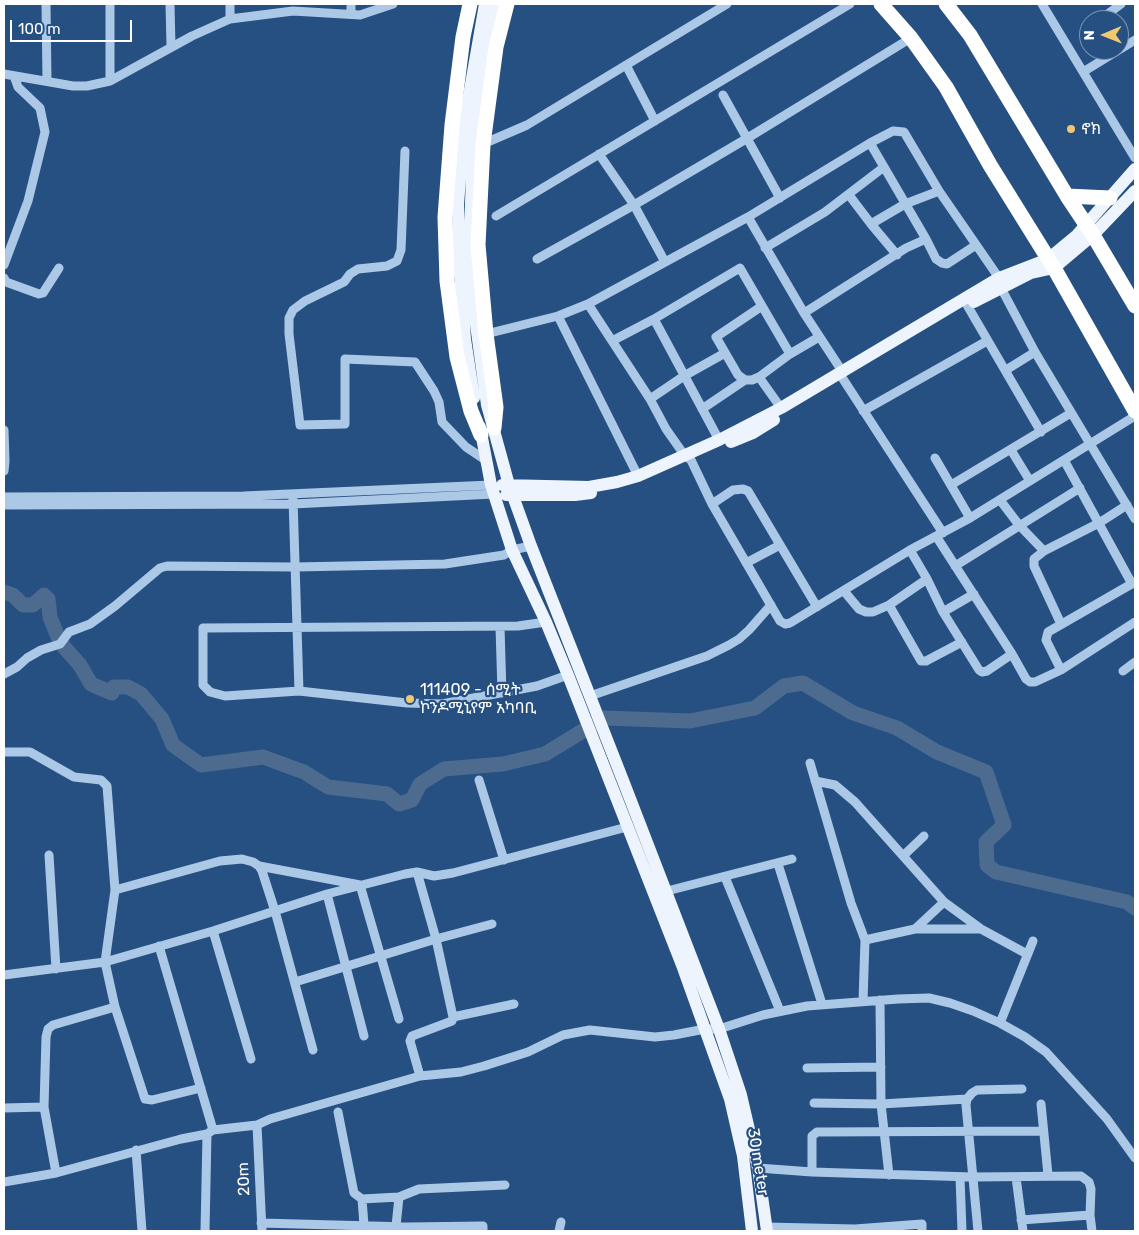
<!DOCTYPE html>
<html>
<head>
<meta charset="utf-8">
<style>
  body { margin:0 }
  #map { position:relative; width:1139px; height:1235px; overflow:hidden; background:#255081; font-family:Rubik,sans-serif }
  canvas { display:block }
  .frame { position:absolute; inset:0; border:5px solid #fff; pointer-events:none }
  .north { position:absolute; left:1079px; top:10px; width:50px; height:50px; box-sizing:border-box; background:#255081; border:1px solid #7c96b3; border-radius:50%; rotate:269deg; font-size:14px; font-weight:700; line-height:20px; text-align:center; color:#fff }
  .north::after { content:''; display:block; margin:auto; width:18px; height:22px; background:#f1c870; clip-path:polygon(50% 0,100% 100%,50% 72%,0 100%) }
  .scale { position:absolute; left:10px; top:20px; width:122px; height:22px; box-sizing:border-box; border:2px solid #fff; border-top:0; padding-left:6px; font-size:15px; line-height:18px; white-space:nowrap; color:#fff; -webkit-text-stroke:4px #255081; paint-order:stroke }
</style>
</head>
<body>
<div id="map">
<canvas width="1139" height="1235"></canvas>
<div class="frame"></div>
<div class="north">N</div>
<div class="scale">100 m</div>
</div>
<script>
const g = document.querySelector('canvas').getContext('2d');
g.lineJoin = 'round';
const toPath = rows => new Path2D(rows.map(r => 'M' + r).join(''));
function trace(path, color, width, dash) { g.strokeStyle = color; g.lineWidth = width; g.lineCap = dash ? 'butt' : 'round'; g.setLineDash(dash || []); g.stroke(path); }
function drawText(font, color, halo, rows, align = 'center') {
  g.font = font + ' Rubik,"Noto Sans Ethiopic",sans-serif'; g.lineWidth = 4.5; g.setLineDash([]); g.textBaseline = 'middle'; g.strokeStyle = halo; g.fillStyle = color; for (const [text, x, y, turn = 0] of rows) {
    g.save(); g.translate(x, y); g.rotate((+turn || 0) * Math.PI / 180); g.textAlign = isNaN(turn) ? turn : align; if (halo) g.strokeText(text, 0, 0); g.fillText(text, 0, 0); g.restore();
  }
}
trace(toPath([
  [4,592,13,595,23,605,33,605,44,595,48,599,50,617,58,637,64,647,80,665,91,684,112,693,114,687,128,687,141,694,162,719,173,745,201,765,263,757,304,772,328,787,387,794,399,804,412,800,420,784,444,769,503,764,545,754,604,718,690,721,755,708,784,686,803,683,853,713,897,728,937,752,986,772,1004,825,986,842,987,865,996,872,1127,902,1135,908]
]), '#4d6b8e', 15);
trace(toPath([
  [46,4,47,81],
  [110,4,110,81],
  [170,4,171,47],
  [230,4,230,19],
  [351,4,351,14],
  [1042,4,1135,158],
  [1105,16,1121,4],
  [626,65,655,121],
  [1083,72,1135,40],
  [4,74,73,86,87,86,110,81,192,36,230,19,293,11,360,15,393,4],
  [723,95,780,198],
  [870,143,926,239,936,259,942,263,947,264,976,245],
  [483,144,527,125,727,4],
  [405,151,401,250,397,261,387,266,358,269,350,274,344,282,305,301,293,310,289,318,289,334,300,425,345,424,345,359,415,362,434,391,439,402,442,422,466,447,487,461],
  [599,154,634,205,665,262],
  [849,195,871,224],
  [496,216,850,4],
  [748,217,804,313,842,371],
  [765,248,825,212,884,167],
  [897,255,871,224,905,204,939,191],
  [537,259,634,205,746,139,911,38],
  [4,265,28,201,45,132,40,108,18,87,14,76],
  [4,278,6,282,39,294,43,293,59,268],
  [1001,288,1035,352,1135,519],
  [588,304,650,399,666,429,685,456,691,460,712,504,780,621,785,624,790,623,910,550,970,518,1135,416],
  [967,305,1041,432],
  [804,313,906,248,926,239],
  [558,316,638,476],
  [486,334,558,316,588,304,748,217,870,143,893,131,904,132,939,191,999,278],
  [612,341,654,319],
  [790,354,819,337],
  [1006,370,1035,352],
  [759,377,790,354,762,306,716,337,738,375,745,380,752,380,759,377,781,408],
  [843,379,943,533],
  [650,399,684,376,725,353],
  [702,409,745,380],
  [863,411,987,341],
  [4,430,5,461,4,471],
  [719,440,654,319,740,268,762,306],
  [1011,450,1030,481],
  [935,458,970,518],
  [1064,460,1132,584],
  [951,485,1071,413],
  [4,497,244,496,491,485],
  [293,499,299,691],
  [1000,500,1019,525,1044,551],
  [712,504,733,490,743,489,748,491,817,607],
  [4,505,293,504,494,494],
  [936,536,1012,654,1026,679,1030,682,1035,682,1061,670,1135,622],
  [910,550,927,579,943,612,979,670,982,672,987,671,1012,654],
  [746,563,780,545],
  [955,566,1080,488],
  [844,591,859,609,866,612,873,612,889,605,927,579],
  [889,605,921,661,926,661,962,642],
  [943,612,974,594],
  [546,622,518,626,203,628,203,685,210,692,225,696,299,691,407,703,442,704,537,686,568,675],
  [1061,624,1034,566,1034,559,1044,551,1099,523,1127,505],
  [500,627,502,693],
  [1061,670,1046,640,1048,632,1135,582],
  [1123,671,1135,662],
  [4,674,17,667,27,658,41,650,60,644,69,632,90,624,115,606,160,568,167,566,295,567,445,564,504,555,512,550,531,546],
  [590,696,707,656,729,645,739,639,749,630,771,605],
  [4,752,30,752,74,777,101,780,107,786,115,890,105,962,115,1007,145,1099,152,1100,201,1088],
  [810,763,851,903,865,940],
  [479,780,504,860],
  [815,781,835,785,855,802,944,902,981,929,1027,954],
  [49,855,56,969],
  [903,856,924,836],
  [778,864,822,1004],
  [259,866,360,885,399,1019],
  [417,872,436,939,453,1017,452,1021,412,1036,410,1041,420,1076],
  [725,877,780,1011],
  [115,890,220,861,242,859,253,862,259,866,262,871,275,911,313,1050],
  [667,891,792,859],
  [327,894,364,1036],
  [915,929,981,929],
  [213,931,251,1059],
  [159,946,213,1130],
  [4,975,105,962,213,931,327,894,405,874,417,872,434,876,453,873,627,827],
  [295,982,436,939,492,924],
  [880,1000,881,1104,889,1175],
  [863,1001,865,940,915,929,944,902],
  [453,1017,514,1004],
  [1000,1023,1033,941],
  [807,1068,881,1067],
  [814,1103,881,1104,967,1099],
  [1041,1104,1048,1175],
  [4,1108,44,1107],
  [338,1112,354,1193,362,1199,364,1225],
  [257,1125,262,1231],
  [136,1150,142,1231],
  [758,1168,812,1172,972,1177,1081,1176,1089,1182,1091,1189,1090,1215,1092,1231],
  [812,1172,812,1136,817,1132,1043,1131],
  [56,1173,44,1107,46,1037,48,1029,53,1025,115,1007],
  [960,1177,962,1231],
  [1016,1177,1023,1231],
  [4,1182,56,1173,181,1139,207,1134,213,1130,257,1125,270,1119,420,1076,461,1072,484,1066,528,1052,563,1035,590,1030,655,1037,674,1035,705,1029,719,1029,763,1015,807,1006,898,999,929,998,950,1003,973,1011,1000,1023,1025,1037,1046,1052,1107,1119,1135,1158],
  [362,1199,399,1197],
  [1021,1220,1090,1215],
  [261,1223,409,1227,483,1226,483,1231],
  [396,1226,399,1197,419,1189,505,1185],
  [766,1227,855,1229,922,1224,922,1231],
  [205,1231,207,1134],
  [559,1231,561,1222],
  [978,1231,966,1105,967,1099,972,1093,977,1090,1022,1089]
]), '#acc8e7', 9);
trace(toPath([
  [496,4,490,29,474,128,469,253,474,310,487,405,509,485,531,546,624,783,719,1029,741,1095,758,1168,767,1231],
  [974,302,1031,273,1054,268,1093,235,1135,191],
  [474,398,465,339,459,262,458,205,464,124,485,4],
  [480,427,491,485,512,550,546,622,568,675,682,965,730,1099,743,1156,752,1231],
  [731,442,753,433,774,420],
  [502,485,589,487,617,482,638,476,719,440,781,408,999,278,1048,259,1077,235,1135,169],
  [506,495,575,495,591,493]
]), '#eef4fd', 12);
trace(toPath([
  [470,4,463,37,452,125,445,217,447,281,457,357,471,411,481,435],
  [881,4,911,38,946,87,990,165,1054,268,1135,411],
  [946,4,970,35,1067,196,1093,235,1135,306],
  [1067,196,1110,198],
  [494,428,496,407,486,334,478,245,483,144,496,47,507,4]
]), '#fff', 15);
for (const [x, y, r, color] of [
  [1071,129,5,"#f1c870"],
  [410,699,5,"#f1c870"]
]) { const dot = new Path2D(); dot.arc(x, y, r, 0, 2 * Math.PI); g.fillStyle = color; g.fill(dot); trace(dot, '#255081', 2); }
drawText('16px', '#fff', '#255081', [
  ["ኖክ",1081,129],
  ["111409 - ሰሚት",420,690],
  ["ኮንዶሚኒየም አካባቢ",420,708]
], 'left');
drawText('16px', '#fff', '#255081', [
  ["30 meter",758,1162,81],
  ["20m",244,1179,-92]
]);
</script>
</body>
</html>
